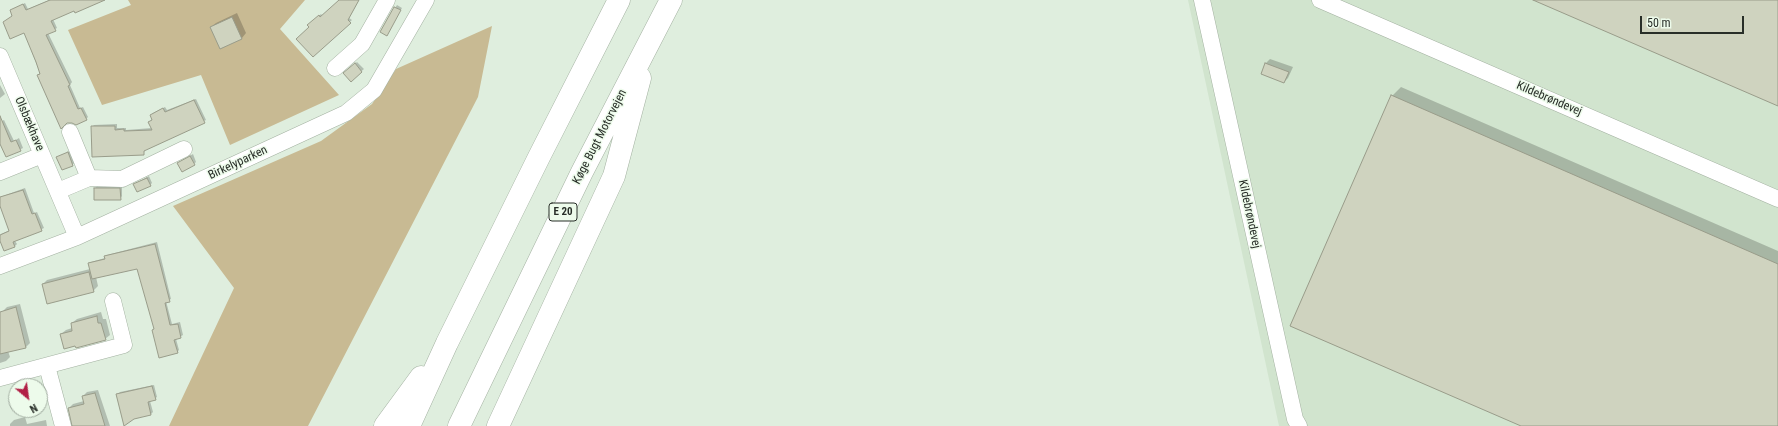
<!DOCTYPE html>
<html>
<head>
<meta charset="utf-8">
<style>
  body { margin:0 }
  #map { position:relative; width:1778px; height:426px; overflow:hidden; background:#dfeede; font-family:"Roboto Condensed",sans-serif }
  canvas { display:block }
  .north { position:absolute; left:8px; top:378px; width:40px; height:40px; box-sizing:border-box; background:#edfbeb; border:1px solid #9ea99d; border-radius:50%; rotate:151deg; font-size:11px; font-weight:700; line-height:16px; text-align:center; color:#282e28 }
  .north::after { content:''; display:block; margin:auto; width:14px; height:18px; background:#b11f45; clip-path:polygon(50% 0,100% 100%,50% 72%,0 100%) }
  .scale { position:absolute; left:1640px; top:16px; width:104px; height:18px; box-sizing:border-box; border:2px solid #282e28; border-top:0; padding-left:5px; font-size:12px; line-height:14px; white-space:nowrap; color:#282e28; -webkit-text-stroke:3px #edfbeb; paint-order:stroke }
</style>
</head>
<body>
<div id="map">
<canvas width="1778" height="426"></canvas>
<div class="north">N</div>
<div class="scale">50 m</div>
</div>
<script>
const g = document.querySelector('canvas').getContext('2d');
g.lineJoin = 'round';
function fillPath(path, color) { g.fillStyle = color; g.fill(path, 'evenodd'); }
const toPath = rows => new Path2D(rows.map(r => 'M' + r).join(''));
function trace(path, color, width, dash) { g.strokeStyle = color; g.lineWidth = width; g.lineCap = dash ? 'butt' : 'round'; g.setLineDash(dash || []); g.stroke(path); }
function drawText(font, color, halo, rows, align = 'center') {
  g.font = font + ' "Roboto Condensed",sans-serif'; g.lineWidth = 3; g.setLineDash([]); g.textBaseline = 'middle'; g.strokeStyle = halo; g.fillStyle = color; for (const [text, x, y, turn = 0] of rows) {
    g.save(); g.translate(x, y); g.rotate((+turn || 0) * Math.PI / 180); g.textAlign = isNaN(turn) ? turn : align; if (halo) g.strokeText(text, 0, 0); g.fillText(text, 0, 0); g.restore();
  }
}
fillPath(toPath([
  [1188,0,1778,0,1778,426,1279,426]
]), '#d1e4ce');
fillPath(toPath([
  [128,0,305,0,280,29,339,95,230,145,201,75,102,105,68,30,131,5],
  [492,26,478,97,308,426,169,426,234,288,173,206,321,141,372,104,396,69]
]), '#c8ba93');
fillPath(toPath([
  [49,0,102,0,53,19,57,28,48,33,72,82,70,85,80,108,83,107,88,117,86,119,38,75,40,73,24,32,11,10,25,3,28,9],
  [340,0,359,0,349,18,352,20,313,56,311,23,321,14,323,16],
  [397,5,402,8,388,32,381,31],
  [237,13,246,33,242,38,221,48,211,27,216,23],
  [1270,59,1293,67,1288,78,1284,82,1262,74,1266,63],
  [357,62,364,69,351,80,345,73],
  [0,85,5,94,0,98],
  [1401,87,1778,251,1778,426,1523,426,1392,96],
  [196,99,206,120,145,150,143,154,92,127,94,125,117,124,117,128,126,128,126,130,152,128,149,122,153,119,151,115,153,113,165,107,167,110],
  [4,120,14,141,19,138,23,148,6,156,0,144,0,122],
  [70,151,75,163,63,169,58,157],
  [193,154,196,162,194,164,178,163],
  [149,176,152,183,150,185,134,184],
  [97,186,122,187,122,196,120,199,95,188],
  [25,188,34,213,37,212,44,228,15,241,17,244,15,246,0,238,1,234,10,230,0,203,0,197],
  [157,242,171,299,166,301,172,324,180,322,183,335,176,339,179,350,177,352,155,328,138,268,96,277,98,286,93,291,43,284,47,280,90,269,89,264,91,262,105,258,107,255],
  [20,304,30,343,26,347,8,351,10,357,6,361,0,363,0,320,3,311,7,307],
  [101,312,103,319,106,319,110,335,105,339,61,334,66,330,72,328,72,323,77,319],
  [154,385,157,397,150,401,153,412,151,414,118,394,120,392],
  [98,390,110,426,73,426,69,408,73,404,84,401,83,396,87,392],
  [25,417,27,424,46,420,47,426,10,426,10,424,14,420]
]), '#0003');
const building = toPath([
  [50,0,105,0,75,13,74,11,51,21,56,31,46,35,70,85,68,86,78,109,81,108,87,120,76,125,72,123,67,123,61,129,37,75,40,74,36,62,24,33,10,39,3,22,12,16,10,10,23,4,26,10,50,0],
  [339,0,359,0,348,20,351,23,313,57,296,39,309,27,307,25,319,15,320,17,339,0],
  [1533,0,1778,0,1778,106,1533,0],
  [394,7,401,10,387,36,380,32,394,7],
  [232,17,242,39,220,49,210,27,232,17],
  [355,63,362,72,351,82,343,73,355,63],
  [1265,63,1289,72,1284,83,1261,74,1265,63],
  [1391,95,1778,264,1778,426,1521,426,1290,326,1391,95],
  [194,100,205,123,144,151,144,155,92,157,91,126,115,126,115,130,124,129,124,131,152,130,148,122,152,120,150,115,163,108,165,112,194,100],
  [0,116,11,142,16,140,21,151,6,157,0,144,0,116],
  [68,152,73,166,62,170,56,157,68,152],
  [190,156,195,165,182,172,177,163,190,156],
  [147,178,151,186,137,192,133,184,147,178],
  [94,188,120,188,121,200,94,200,94,188],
  [23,190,32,214,35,213,42,231,13,242,15,247,4,251,0,241,0,235,9,231,0,206,0,197,23,190],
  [155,244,170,302,165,303,170,325,178,324,181,338,174,340,178,353,159,358,152,330,154,329,137,269,92,279,88,263,105,259,104,256,155,244],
  [89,272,94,292,47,304,42,284,89,272],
  [16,307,26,348,0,354,0,312,16,307],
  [97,316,98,323,101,323,106,340,76,348,75,346,64,349,60,334,72,331,71,323,97,316],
  [152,386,156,400,148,402,151,415,134,419,124,426,116,394,152,386],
  [95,393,105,426,72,426,68,408,84,404,82,396,95,393]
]);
fillPath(building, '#cfd3bf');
trace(building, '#999c8a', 1);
const street = toPath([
  [1202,0,1295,419,1299,426],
  [1320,0,1778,199],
  [0,56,77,237],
  [335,68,362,44,387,0],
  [70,132,89,178,122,179,184,149],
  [0,172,42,155],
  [58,191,89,178],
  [0,266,77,237,346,113,374,90,426,0],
  [47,366,63,426],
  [0,378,124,345,113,301]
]);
const highway = toPath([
  [385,426,421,377],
  [409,426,447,343,539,157,619,0],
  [459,426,582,172,671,0],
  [498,426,614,176,640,78]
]);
trace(street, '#a3b1a1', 17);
trace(highway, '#a3b1a1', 23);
trace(street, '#fff', 16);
trace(highway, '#fff', 22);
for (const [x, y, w] of [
  [563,212,28]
]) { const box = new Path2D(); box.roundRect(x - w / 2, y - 9, w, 18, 3); g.fillStyle = '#edfbeb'; g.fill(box); trace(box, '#282e28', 1); }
drawText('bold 11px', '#282e28', null, [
  ["E 20",563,212]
]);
drawText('12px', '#282e28', '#edfbeb', [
  ["Kildebrøndevej",1549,99,23],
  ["Olsbækhave",29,124,67],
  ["Køge Bugt Motorvejen",600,137,-63],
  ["Birkelyparken",238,163,-25],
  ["Kildebrøndevej",1249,214,78]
]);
</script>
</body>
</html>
